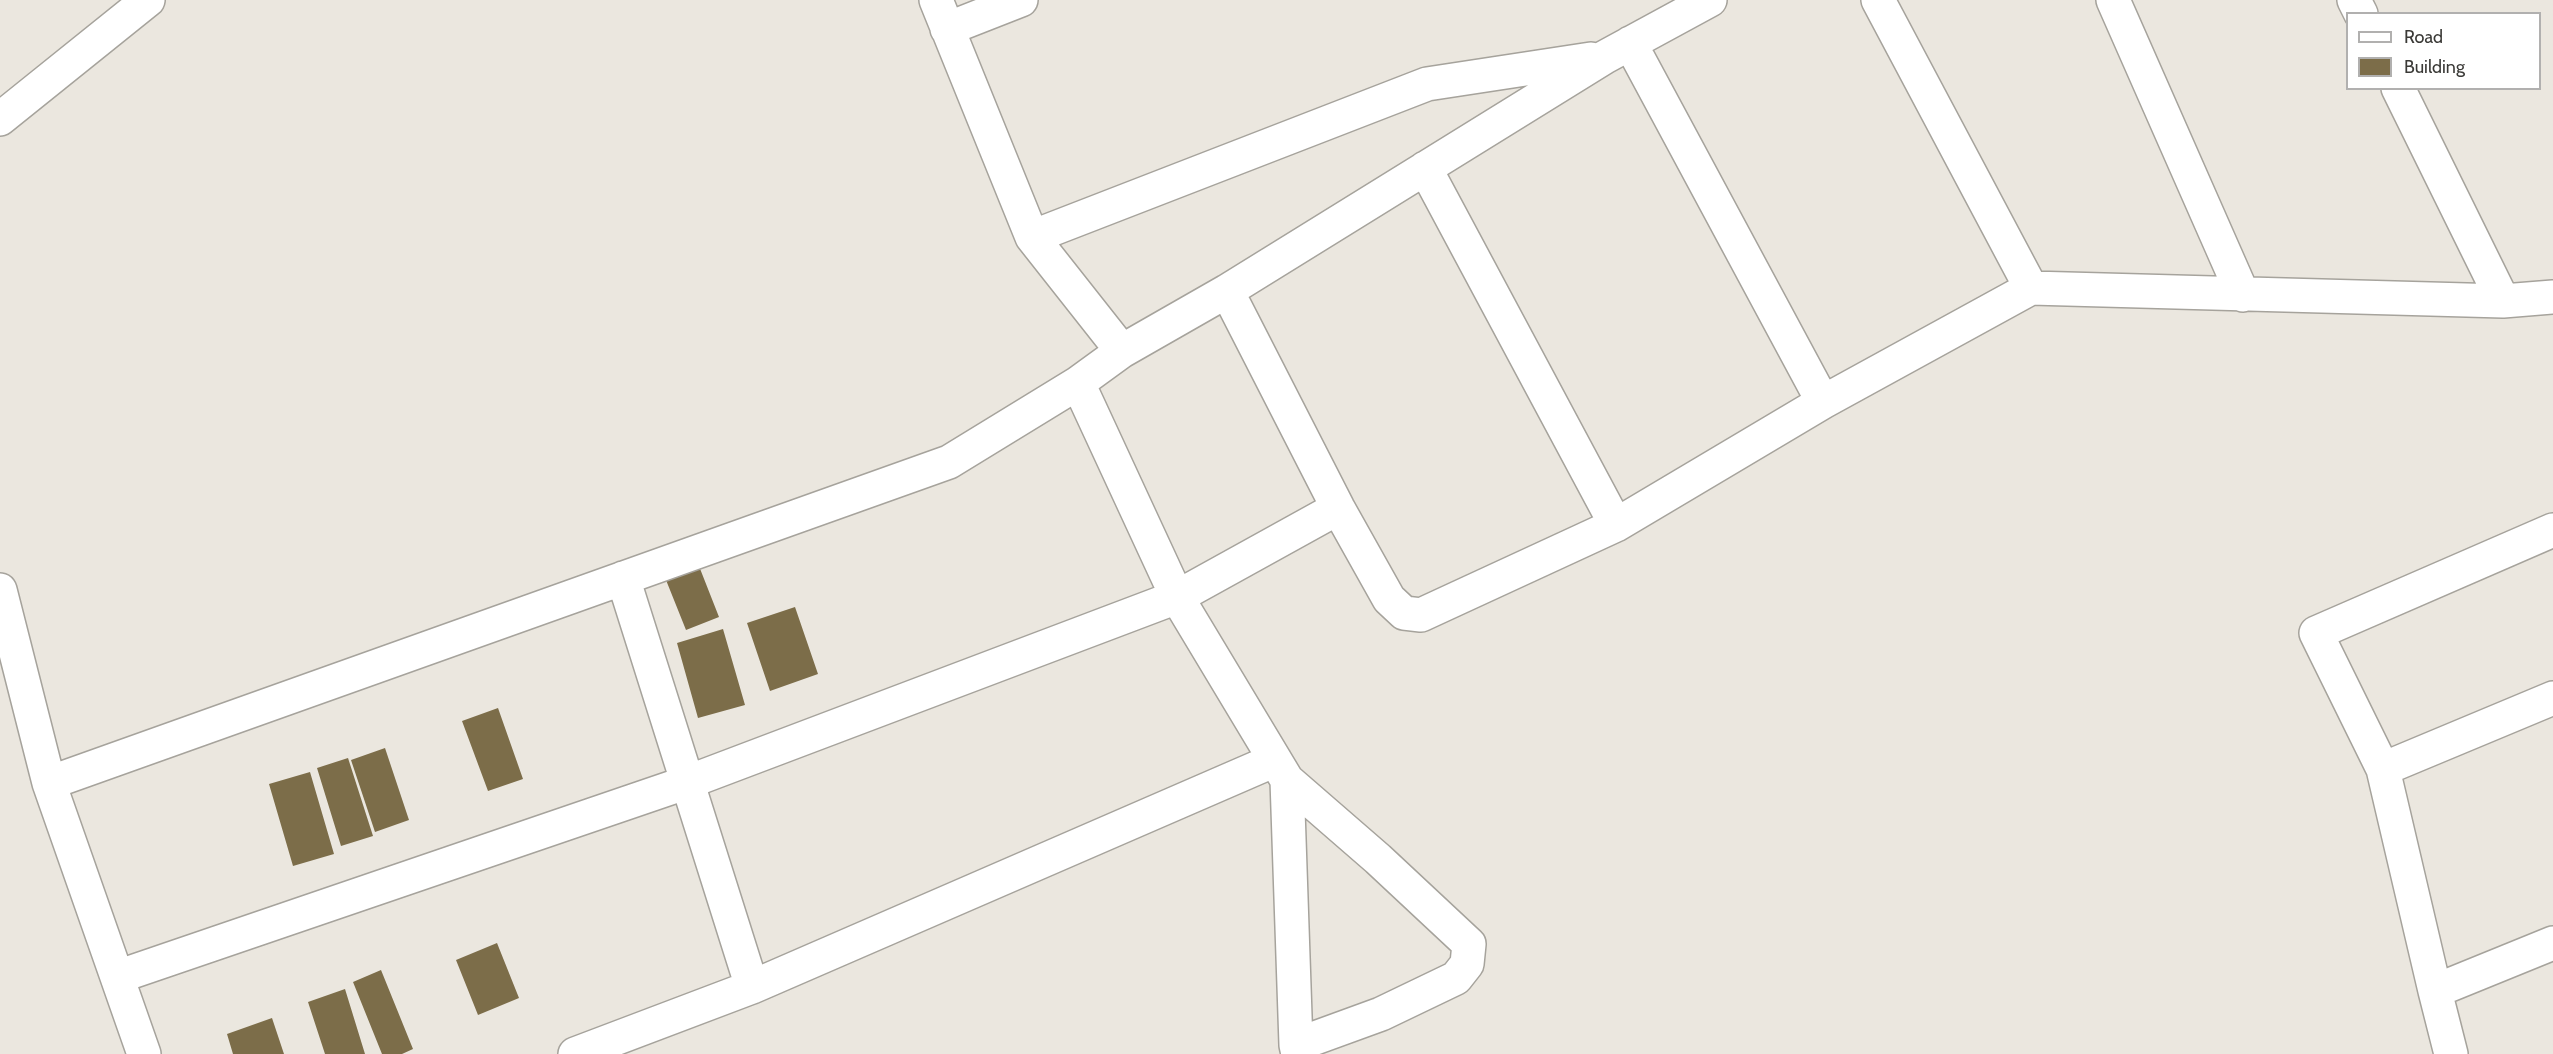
<!DOCTYPE html>
<html>
<head>
<meta charset="utf-8">
<style>
  body { margin:0 }
  #map { position:relative; width:2553px; height:1054px; overflow:hidden; background:#ebe7df; font-family:Cabin,sans-serif }
  canvas { display:block }
  .legend { position:absolute; left:2346px; top:12px; width:195px; height:78px; box-sizing:border-box; background:#fff; border:2px solid #b1b0af; margin:0; padding:8px 10px; list-style:none; font-size:18px; color:#3b3a37 }
  .legend li { display:flex; align-items:center; gap:12px; height:30px }
  .legend b { width:30px; border:2px solid #b1b0af }
</style>
</head>
<body>
<div id="map">
<canvas width="2553" height="1054"></canvas>
<ul class="legend">
<li><b style="height:8px;background:#fff"></b>Road</li>
<li><b style="height:16px;background:#7c6d49"></b>Building</li>
</ul>
</div>
<script>
const g = document.querySelector('canvas').getContext('2d');
g.lineJoin = 'round';
function fillPath(path, color) { g.fillStyle = color; g.fill(path, 'evenodd'); }
const toPath = rows => new Path2D(rows.map(r => 'M' + r).join(''));
function trace(path, color, width, dash) { g.strokeStyle = color; g.lineWidth = width; g.lineCap = dash ? 'butt' : 'round'; g.setLineDash(dash || []); g.stroke(path); }
fillPath(toPath([
  [697,561,719,617,686,630,664,575],
  [795,607,818,674,770,691,747,623],
  [723,629,745,705,698,718,677,643],
  [498,708,523,779,488,791,462,721],
  [385,748,409,820,375,832,351,760],
  [348,758,373,836,341,846,317,768],
  [310,772,334,854,293,866,269,784],
  [497,943,519,998,478,1015,456,960],
  [381,970,413,1049,402,1054,382,1054,353,982],
  [345,989,365,1054,325,1054,308,1002],
  [272,1018,284,1054,233,1054,227,1034]
]), '#7c6d49');
const minor = toPath([
  [936,0,1032,237,1122,351],
  [1878,0,2031,288],
  [2113,0,2243,295],
  [2354,0,2361,14],
  [947,29,1021,0],
  [1630,43,1823,402],
  [2398,88,2503,301],
  [0,119,148,0],
  [1425,168,1616,525],
  [1032,237,1427,84,1591,59],
  [1227,291,1338,508,1389,599,1404,613,1421,615,1616,525,1823,402,2031,288,2503,301,2553,297],
  [1078,383,1177,597,1287,780,1378,859,1469,944,1467,964,1456,978,1381,1014,1296,1045,1298,1054],
  [2553,530,2316,633,2383,769,2435,991,2553,943],
  [623,578,752,987],
  [0,590,49,783,144,1054],
  [2383,769,2553,698],
  [1287,780,1296,1045],
  [49,783,949,462,1078,383,1122,351,1227,291,1605,57,1710,0],
  [117,977,688,782,1177,597,1338,508],
  [2435,991,2451,1054],
  [575,1054,752,987,1275,760]
]);
trace(minor, '#a6a39c', 36);
trace(minor, '#fff', 33);
</script>
</body>
</html>
